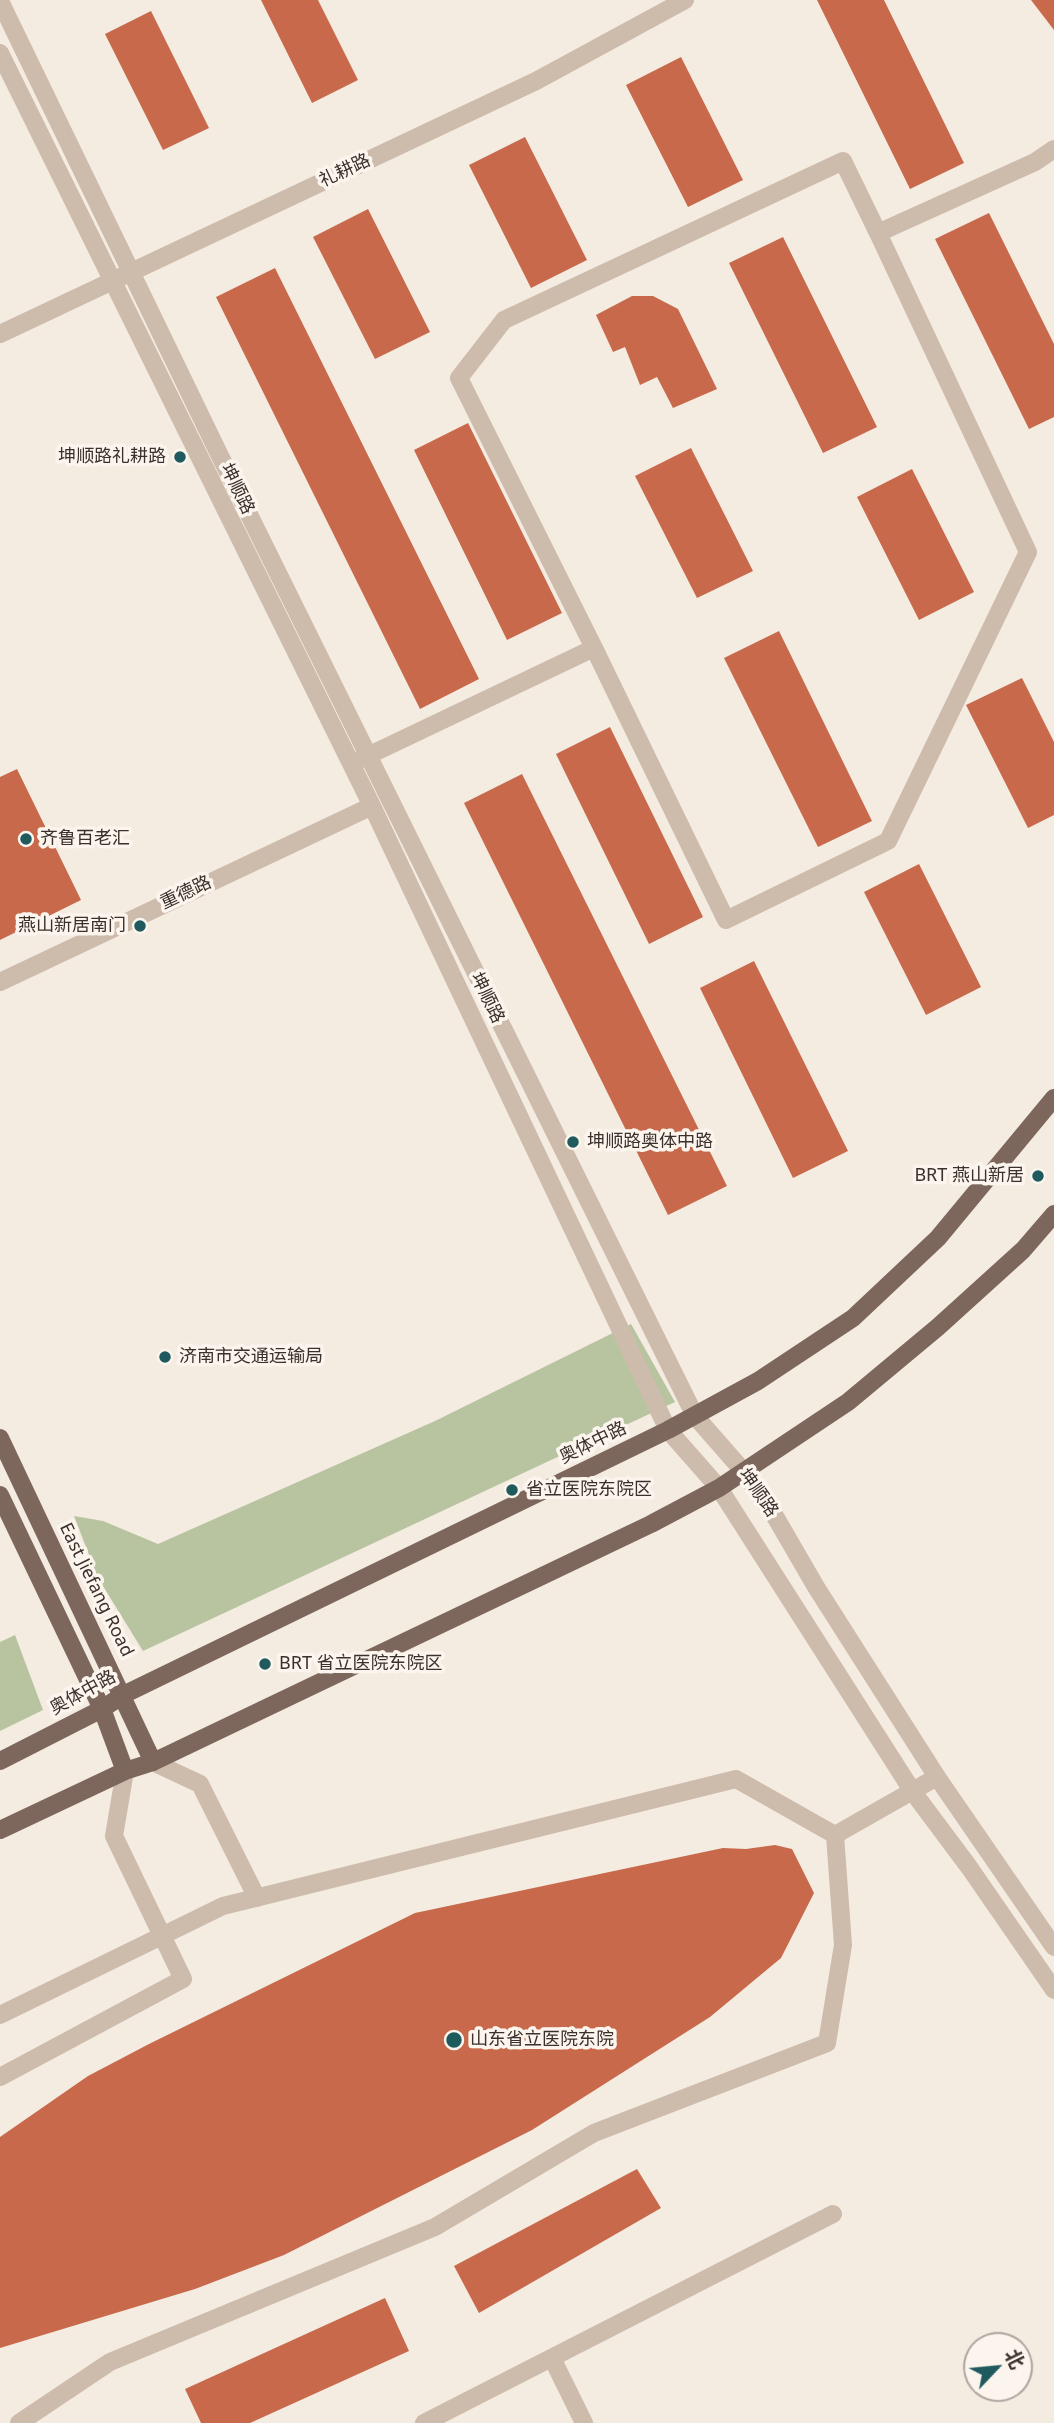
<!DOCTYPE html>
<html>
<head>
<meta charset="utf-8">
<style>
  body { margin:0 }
  #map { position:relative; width:1054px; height:2423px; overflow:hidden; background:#f4ebe1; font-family:"Noto Sans","Noto Sans SC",sans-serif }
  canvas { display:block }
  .north { position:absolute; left:963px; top:2332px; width:70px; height:70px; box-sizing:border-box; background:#fbf5ee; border:2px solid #aea6a0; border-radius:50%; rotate:64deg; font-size:19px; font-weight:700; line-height:28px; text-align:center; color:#3b302b }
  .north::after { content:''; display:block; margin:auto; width:24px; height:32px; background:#1f5a5e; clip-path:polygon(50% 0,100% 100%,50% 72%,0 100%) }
</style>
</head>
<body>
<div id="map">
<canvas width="1054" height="2423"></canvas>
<div class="north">北</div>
</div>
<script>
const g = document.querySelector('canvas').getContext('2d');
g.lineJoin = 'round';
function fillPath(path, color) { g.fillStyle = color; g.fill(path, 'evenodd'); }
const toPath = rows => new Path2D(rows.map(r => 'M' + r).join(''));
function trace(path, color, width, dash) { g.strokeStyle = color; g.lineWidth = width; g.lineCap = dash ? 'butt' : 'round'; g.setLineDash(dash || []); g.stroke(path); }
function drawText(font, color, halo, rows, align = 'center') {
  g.font = font + ' "Noto Sans","Noto Sans SC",sans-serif'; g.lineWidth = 7; g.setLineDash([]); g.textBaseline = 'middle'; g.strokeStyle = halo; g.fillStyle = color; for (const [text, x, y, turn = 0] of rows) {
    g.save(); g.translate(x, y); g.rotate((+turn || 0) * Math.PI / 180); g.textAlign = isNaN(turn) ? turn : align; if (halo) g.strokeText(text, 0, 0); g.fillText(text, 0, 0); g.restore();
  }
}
fillPath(toPath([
  [631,1324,675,1402,143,1651,98,1578,74,1516,103,1521,158,1544,435,1421],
  [15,1635,43,1710,0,1731,0,1642]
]), '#b8c4a0');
fillPath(toPath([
  [261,0,318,0,358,80,312,103],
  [817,0,884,0,964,163,910,189],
  [1031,0,1054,0,1054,30],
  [151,11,209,128,163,150,105,34],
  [681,57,743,180,688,207,626,85],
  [525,137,587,260,531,288,469,165],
  [368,209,430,332,375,359,313,237],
  [989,213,1054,344,1054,417,1029,429,935,239],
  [783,237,877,427,823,453,729,263],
  [275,268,479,679,420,709,216,297],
  [632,296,653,296,678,309,717,389,673,408,657,377,640,385,625,347,613,352,596,315],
  [468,423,562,613,507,640,414,450],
  [691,448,753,571,697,598,635,476],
  [912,469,974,592,919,620,857,497],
  [779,631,872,821,818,847,724,658],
  [1022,678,1054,742,1054,815,1028,828,966,705],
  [610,727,703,917,649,944,556,754],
  [17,769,81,900,0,940,0,777],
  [522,774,727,1186,668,1215,464,803],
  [919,864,981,987,926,1015,864,892],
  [754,961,848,1151,793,1178,700,988],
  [775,1845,792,1849,814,1893,781,1958,710,2017,532,2130,284,2255,195,2289,0,2348,0,2137,88,2076,149,2044,415,1913,723,1848,746,1849],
  [637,2169,661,2208,479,2313,454,2266],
  [385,2298,409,2351,250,2423,201,2423,185,2389]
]), '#c8694b');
trace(toPath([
  [0,1,221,458,695,1416,744,1472,776,1518,816,1587,937,1777,1054,1947],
  [0,53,372,806,668,1430,719,1488,913,1792,969,1867,1054,1990],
  [0,334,536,81,685,0],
  [594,648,726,920,888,841,1028,552,878,233],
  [359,760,594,648,459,378,504,320,843,161,878,233,1035,162,1054,149],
  [0,982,372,806],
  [153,1762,200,1784,257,1898],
  [0,2015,223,1906,736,1779,835,1835,937,1777],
  [0,2077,183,1979,114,1836,125,1771],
  [552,2358,584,2423],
  [19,2423,110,2362,435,2227,594,2133,827,2043,843,1945,835,1835],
  [424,2423,833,2214]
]), '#cdbbac', 18);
trace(toPath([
  [0,1438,153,1762],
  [0,1495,102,1709,125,1771],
  [0,1761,102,1709,123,1695,668,1430,758,1381,853,1318,938,1238,1054,1098],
  [0,1830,125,1771,153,1762,651,1524,719,1488,848,1402,938,1327,1023,1250,1054,1214]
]), '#7d675c', 18);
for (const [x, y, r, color] of [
  [180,457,7,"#1f5a5e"],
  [26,839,7,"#1f5a5e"],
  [140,926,7,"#1f5a5e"],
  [573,1142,7,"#1f5a5e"],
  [1038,1176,7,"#1f5a5e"],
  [165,1357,7,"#1f5a5e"],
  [512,1490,7,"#1f5a5e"],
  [265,1664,7,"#1f5a5e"],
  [454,2040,9,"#1f5a5e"]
]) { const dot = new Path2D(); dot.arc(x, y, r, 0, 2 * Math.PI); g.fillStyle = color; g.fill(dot); trace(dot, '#fbf5ee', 2.5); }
drawText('18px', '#3b302b', '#fbf5ee', [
  ["礼耕路",345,171,-25],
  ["坤顺路",237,489,64],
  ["重德路",186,893,-25],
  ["坤顺路",487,998,64],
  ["奥体中路",593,1443,-26],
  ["坤顺路",758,1493,55],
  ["East Jiefang Road",96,1590,64],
  ["奥体中路",83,1693,-29]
]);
drawText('18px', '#3b302b', '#fbf5ee', [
  ["坤顺路礼耕路",166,457,"right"],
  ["齐鲁百老汇",40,839],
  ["燕山新居南门",126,926,"right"],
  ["坤顺路奥体中路",587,1142],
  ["BRT 燕山新居",1024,1176,"right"],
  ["济南市交通运输局",179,1357],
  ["省立医院东院区",526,1490],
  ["BRT 省立医院东院区",279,1664],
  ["山东省立医院东院",470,2040]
], 'left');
</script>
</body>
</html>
